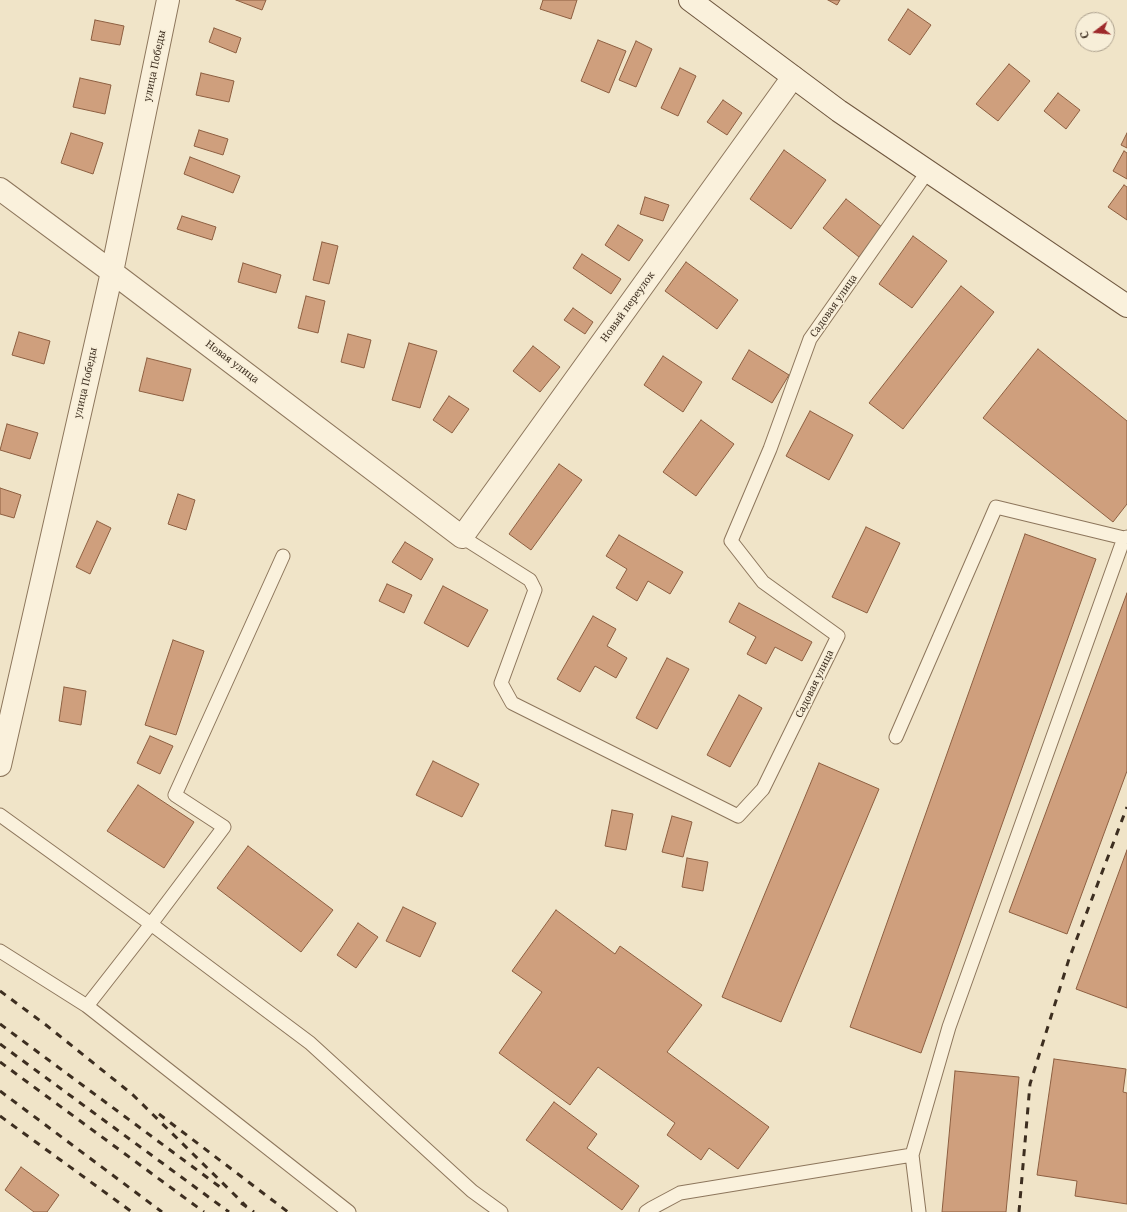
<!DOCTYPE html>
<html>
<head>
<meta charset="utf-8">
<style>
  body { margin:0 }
  #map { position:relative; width:1127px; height:1212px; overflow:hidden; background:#f0e4c8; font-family:"Noto Serif",serif }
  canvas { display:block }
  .north { position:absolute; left:1075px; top:12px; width:40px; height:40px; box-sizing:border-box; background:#f7eed8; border:1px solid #ada18e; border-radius:50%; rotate:254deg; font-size:11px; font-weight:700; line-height:16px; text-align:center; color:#3d2e20 }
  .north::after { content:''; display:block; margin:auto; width:14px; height:18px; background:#9e2a2b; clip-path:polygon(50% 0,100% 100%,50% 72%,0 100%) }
</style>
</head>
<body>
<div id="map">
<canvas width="1127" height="1212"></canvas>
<div class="north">С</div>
</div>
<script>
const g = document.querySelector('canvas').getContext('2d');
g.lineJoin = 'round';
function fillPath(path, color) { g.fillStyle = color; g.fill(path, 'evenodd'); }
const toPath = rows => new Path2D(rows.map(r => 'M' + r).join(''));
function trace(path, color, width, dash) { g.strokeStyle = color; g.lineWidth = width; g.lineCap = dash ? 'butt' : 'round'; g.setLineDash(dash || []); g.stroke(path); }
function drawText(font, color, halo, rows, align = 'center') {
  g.font = font + ' "Noto Serif",serif'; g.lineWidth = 3; g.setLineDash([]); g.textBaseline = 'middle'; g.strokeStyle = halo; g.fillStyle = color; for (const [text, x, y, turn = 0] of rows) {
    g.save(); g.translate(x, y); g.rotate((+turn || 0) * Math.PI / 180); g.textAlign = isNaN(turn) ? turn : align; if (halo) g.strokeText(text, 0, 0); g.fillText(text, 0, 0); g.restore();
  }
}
const building = toPath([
  [236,0,266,0,262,10,236,0],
  [543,0,577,0,571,19,540,9,543,0],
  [828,0,840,0,837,5,828,0],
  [908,9,931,25,910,55,888,40,908,9],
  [95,20,124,26,120,45,91,40,95,20],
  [214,28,241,38,236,53,209,42,214,28],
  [598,40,626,51,609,93,581,81,598,40],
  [636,41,652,49,636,87,619,80,636,41],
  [1009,64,1030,81,998,121,976,104,1009,64],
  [680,68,696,76,678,116,661,108,680,68],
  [201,73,234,81,229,102,196,95,201,73],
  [80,78,111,85,105,114,73,107,80,78],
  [1058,93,1080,110,1066,129,1044,111,1058,93],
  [723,100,742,113,727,135,707,122,723,100],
  [199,130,228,139,223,155,194,146,199,130],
  [71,133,103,143,93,174,61,163,71,133],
  [1127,133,1127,148,1121,145,1127,133],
  [784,150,826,180,791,229,750,199,784,150],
  [1124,151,1127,153,1127,179,1113,171,1124,151],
  [190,157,240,176,233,193,184,174,190,157],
  [1124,185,1127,187,1127,220,1108,207,1124,185],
  [645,197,669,205,663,221,640,214,645,197],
  [846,199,882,227,859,257,823,228,846,199],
  [182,216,216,227,212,240,177,229,182,216],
  [618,225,643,240,629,261,605,245,618,225],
  [913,236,947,261,912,308,879,284,913,236],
  [322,242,338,246,329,284,313,280,322,242],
  [582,254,621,279,611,294,573,268,582,254],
  [686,262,738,300,717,329,665,291,686,262],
  [243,263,281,275,276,293,238,282,243,263],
  [961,286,994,312,903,429,869,403,961,286],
  [306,296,325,301,318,333,298,328,306,296],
  [573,308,593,322,585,334,564,320,573,308],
  [19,332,50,341,44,364,12,355,19,332],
  [348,334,371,340,364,368,341,362,348,334],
  [409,343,437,351,420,408,392,400,409,343],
  [533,346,560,367,540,392,513,371,533,346],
  [1038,349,1127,421,1127,504,1113,522,983,418,1038,349],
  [749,350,789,375,772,403,732,379,749,350],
  [663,356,702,382,683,412,644,385,663,356],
  [147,358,191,369,183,401,139,391,147,358],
  [449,396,469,409,452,433,433,420,449,396],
  [810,411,853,435,829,480,786,456,810,411],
  [701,420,734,444,696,496,663,472,701,420],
  [7,424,38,433,30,459,0,450,7,424],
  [559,464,582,480,531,550,509,534,559,464],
  [0,488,21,495,14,518,0,514,0,488],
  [178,494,195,500,186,530,168,524,178,494],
  [97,521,111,528,90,574,76,567,97,521],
  [866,527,900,543,867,613,832,597,866,527],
  [1025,534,1096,559,921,1053,850,1027,1025,534],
  [619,535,683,572,670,594,648,581,637,601,616,588,627,569,606,556,619,535],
  [405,542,433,559,421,580,392,562,405,542],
  [387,584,412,595,404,613,379,601,387,584],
  [443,586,488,610,468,647,424,623,443,586],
  [1127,593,1127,771,1067,934,1009,912,1127,593],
  [739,603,812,642,802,661,775,647,766,664,747,654,756,637,729,622,739,603],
  [593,616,616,629,607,646,627,658,616,678,595,666,580,692,557,679,593,616],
  [173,640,204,651,176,735,145,725,173,640],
  [667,658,689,669,657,729,636,718,667,658],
  [64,687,86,691,81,725,59,721,64,687],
  [739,695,762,708,730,767,707,755,739,695],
  [150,736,173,746,160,774,137,763,150,736],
  [433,761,479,784,462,817,416,795,433,761],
  [819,763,879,789,781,1022,722,997,819,763],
  [138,785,194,822,164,868,107,831,138,785],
  [612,810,633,814,626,850,605,846,612,810],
  [672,816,692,822,683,857,662,852,672,816],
  [248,846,333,910,301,952,217,888,248,846],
  [1127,850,1127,1008,1076,989,1127,850],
  [687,858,708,862,703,891,682,887,687,858],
  [403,907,436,923,420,957,386,941,403,907],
  [556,910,615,954,620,946,702,1005,667,1052,769,1127,738,1169,709,1148,701,1160,667,1135,675,1123,598,1067,570,1105,499,1053,542,992,512,971,556,910],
  [358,923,378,937,356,968,337,955,358,923],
  [1054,1059,1126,1069,1123,1092,1127,1093,1127,1204,1075,1196,1077,1181,1037,1175,1054,1059],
  [955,1071,1019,1077,1006,1212,942,1212,955,1071],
  [554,1102,597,1134,587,1148,639,1186,622,1210,526,1140,554,1102],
  [21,1167,59,1195,47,1212,34,1212,5,1190,21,1167]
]);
fillPath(building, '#cf9f7d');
trace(building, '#8d5f41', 1);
const lane = toPath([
  [462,537,530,580,535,590,501,683,512,703,738,816,763,789,838,636,763,582,731,541,770,449,810,339,928,171],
  [896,737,996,507,1124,538],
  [0,815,151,924,310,1043,472,1191,501,1212],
  [0,951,87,1006,349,1212],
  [87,1006,151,924,224,827,175,795,283,556],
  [646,1212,652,1208,680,1193,912,1155],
  [919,1212,912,1155,949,1027,1124,538,1127,537]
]);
const street = toPath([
  [0,189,112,272,462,537,793,77],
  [0,765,112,272,168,0]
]);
const secondary = toPath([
  [690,0,839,111,1127,306]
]);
trace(lane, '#8d765c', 15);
trace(street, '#8d765c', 24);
trace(secondary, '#6f573f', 24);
trace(lane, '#faf1dc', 13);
trace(street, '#faf1dc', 22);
trace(secondary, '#faf1dc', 22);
trace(toPath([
  [0,991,46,1025,132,1094,246,1206],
  [0,1024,220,1187],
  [0,1044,229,1212],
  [0,1062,204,1212],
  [0,1091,162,1212],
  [159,1114,288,1212],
  [0,1116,132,1212],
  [241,1203,254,1212],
  [1019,1212,1030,1084,1069,959,1127,807]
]), '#3d2e20', 3, [7, 7]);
drawText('10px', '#3d2e20', '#f7eed8', [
  ["улица Победы",155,66,-78],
  ["Садовая улица",834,306,-55],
  ["Новый переулок",628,307,-54],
  ["Новая улица",232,362,37],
  ["улица Победы",86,383,-77],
  ["Садовая улица",815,684,-64]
]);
</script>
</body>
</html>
